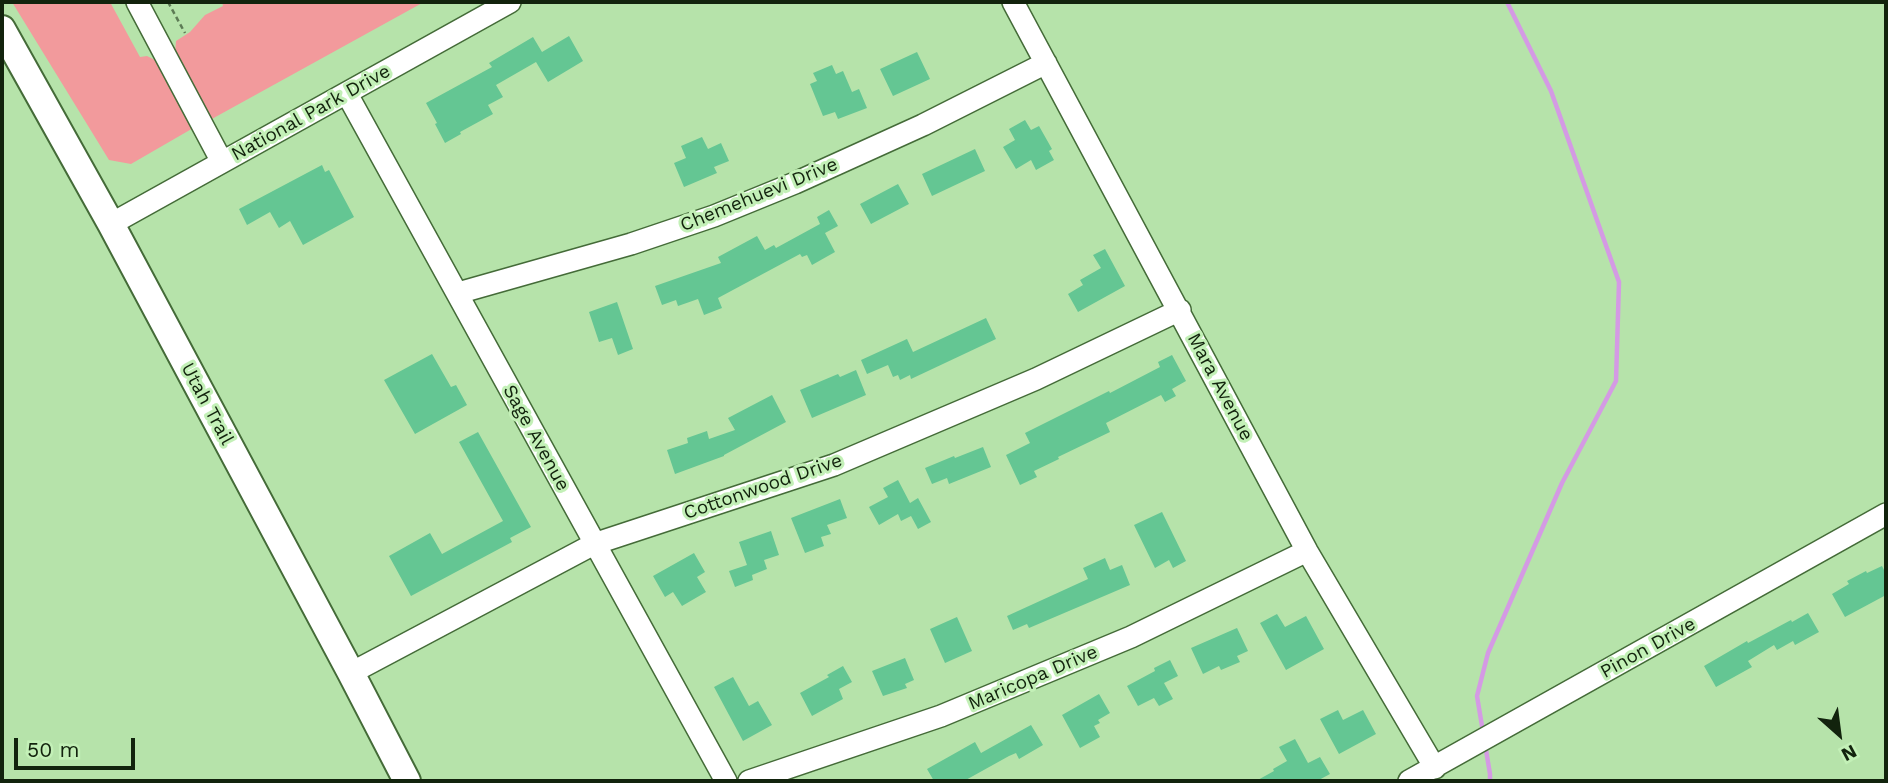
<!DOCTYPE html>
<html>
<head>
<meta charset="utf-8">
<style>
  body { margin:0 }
  #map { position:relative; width:1888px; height:783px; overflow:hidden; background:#b6e3aa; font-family:"Work Sans",sans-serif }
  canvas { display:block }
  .frame { position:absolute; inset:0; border:4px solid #12230d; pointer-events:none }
  .north { position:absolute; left:1804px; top:699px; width:70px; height:70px; -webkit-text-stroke:5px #c3f0b7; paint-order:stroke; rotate:152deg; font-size:19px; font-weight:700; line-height:28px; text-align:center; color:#12230d }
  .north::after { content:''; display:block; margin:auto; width:24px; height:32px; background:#12230d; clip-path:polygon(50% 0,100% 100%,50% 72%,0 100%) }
  .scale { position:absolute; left:14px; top:738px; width:121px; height:32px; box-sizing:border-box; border:4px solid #12230d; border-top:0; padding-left:9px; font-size:21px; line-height:24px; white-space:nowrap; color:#12230d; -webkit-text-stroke:5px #c3f0b7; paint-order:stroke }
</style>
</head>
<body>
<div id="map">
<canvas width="1888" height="783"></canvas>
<div class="frame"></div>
<div class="north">N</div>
<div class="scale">50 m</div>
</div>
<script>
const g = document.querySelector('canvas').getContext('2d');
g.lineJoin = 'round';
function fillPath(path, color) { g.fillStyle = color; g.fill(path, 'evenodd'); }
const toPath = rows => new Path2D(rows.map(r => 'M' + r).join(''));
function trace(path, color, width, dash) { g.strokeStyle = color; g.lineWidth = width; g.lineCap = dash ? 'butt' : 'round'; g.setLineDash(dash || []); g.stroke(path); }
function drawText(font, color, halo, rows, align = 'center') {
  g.font = font + ' "Work Sans",sans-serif'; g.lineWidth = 6; g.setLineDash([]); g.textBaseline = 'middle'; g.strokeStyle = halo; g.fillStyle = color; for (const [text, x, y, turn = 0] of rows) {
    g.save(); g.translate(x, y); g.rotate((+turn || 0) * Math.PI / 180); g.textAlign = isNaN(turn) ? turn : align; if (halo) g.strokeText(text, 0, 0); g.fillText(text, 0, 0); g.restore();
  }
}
fillPath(toPath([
  [12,2,110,2,140,57,147,56,159,62,195,127,131,164,109,160],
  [222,2,424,2,210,120,175,54,176,41,190,32,205,15,223,6]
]), '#f29a9c');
trace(toPath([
  [1483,732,1477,696,1488,653,1562,483,1616,381,1619,282,1551,91,1507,2],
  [1485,744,1490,774,1490,781]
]), '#d49ae4', 4.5);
fillPath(toPath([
  [569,36,583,61,548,82,536,62,496,85,503,97,488,105,493,114,460,132,461,134,445,143,435,124,437,123,426,103,492,67,489,63,533,37,542,52],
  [917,52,930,79,893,96,880,69],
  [832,65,836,74,843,71,852,92,859,89,867,108,838,119,835,112,823,116,810,84,817,81,813,73],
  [1025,120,1031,130,1039,126,1052,149,1049,151,1054,160,1036,170,1031,160,1016,169,1003,147,1015,140,1009,129],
  [702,137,708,149,721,143,729,161,714,167,717,173,684,187,674,163,686,158,681,146],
  [975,149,985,171,932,196,922,174],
  [322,165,325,172,329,170,354,217,303,245,290,221,279,228,270,212,247,225,239,209],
  [898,184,909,204,871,224,860,204],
  [829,210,838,226,825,233,835,252,812,265,807,255,802,257,800,254,718,298,722,308,704,315,698,299,678,306,676,300,662,305,655,286,721,263,718,257,757,236,765,250,774,245,776,248,820,224,817,217],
  [1105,249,1125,286,1078,312,1068,294,1083,285,1080,280,1101,268,1093,255],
  [617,302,633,349,618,355,612,338,599,342,589,312],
  [986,318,996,339,911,379,910,375,900,380,898,375,893,377,888,365,867,374,861,360,907,339,913,352],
  [432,354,451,387,456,385,467,405,415,434,384,380],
  [1172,355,1186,381,1172,389,1176,396,1165,402,1161,395,1106,423,1110,432,1058,457,1059,459,1034,471,1037,477,1020,485,1006,455,1030,443,1025,433,1109,391,1110,393,1160,367,1158,362],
  [856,370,866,395,812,418,800,390,838,374,840,377],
  [772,395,786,422,724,455,724,456,675,474,667,450,688,443,687,438,707,431,709,439,735,430,728,418],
  [478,432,531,527,510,538,512,542,411,596,389,556,430,533,442,554,503,521,459,442],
  [983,447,991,467,949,484,947,478,932,484,925,468,954,456,955,458],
  [898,480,910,503,918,498,931,522,918,529,911,516,901,521,898,514,879,525,869,507,888,497,883,488],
  [840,499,847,518,827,525,831,534,821,537,824,546,805,553,791,518],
  [1162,512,1186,561,1173,568,1169,560,1155,568,1134,525],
  [771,531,779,555,764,560,767,569,752,575,753,580,735,587,729,571,747,565,739,542],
  [694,553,705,572,697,577,706,592,682,606,673,592,665,597,653,576],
  [1105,558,1110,570,1122,565,1130,585,1029,628,1027,624,1013,630,1007,616,1088,579,1083,568],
  [1882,566,1886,574,1886,595,1845,617,1832,594,1849,584,1847,581,1866,571,1867,573],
  [1808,613,1819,632,1795,645,1793,641,1777,650,1774,645,1748,661,1752,667,1716,687,1704,666,1747,641,1748,643,1791,620,1792,622],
  [1277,614,1285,627,1306,616,1324,649,1286,670,1260,623],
  [957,617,972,651,945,663,930,629],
  [1237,628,1248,651,1237,656,1240,662,1221,670,1219,666,1203,674,1191,648],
  [905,658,914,680,905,684,907,688,883,696,872,671],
  [1170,660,1178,676,1164,683,1173,699,1159,706,1154,698,1138,706,1127,686,1155,671,1154,668],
  [843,666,852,682,839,689,843,699,812,716,800,693,829,677,827,675],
  [733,677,749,706,758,701,772,725,743,741,714,687],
  [1099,694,1110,713,1098,720,1100,723,1094,726,1100,737,1080,748,1062,715],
  [1338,710,1343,720,1363,710,1376,734,1339,754,1320,719],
  [1031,725,1043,745,1019,759,1016,753,1009,756,964,781,934,781,927,769,975,742,981,753],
  [1295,739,1308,763,1320,757,1330,774,1317,781,1256,781,1274,771,1273,769,1287,761,1279,747]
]), '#64c693');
const minor = toPath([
  [137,2,222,162],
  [1013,2,1307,551,1435,768],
  [347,94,726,781],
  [111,224,510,2],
  [458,293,631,244,714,216,795,183,923,125,1046,63],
  [351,673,594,544,834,465,1036,379,1180,310],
  [749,781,941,716,1131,637,1307,551],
  [1409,781,1886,514]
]);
const major = toPath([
  [2,29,111,224,351,673,407,781]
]);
trace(minor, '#446b38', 24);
trace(major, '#446b38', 30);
trace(toPath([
  [168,2,185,33]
]), '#5d7b55', 2.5, [5, 3.5]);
trace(minor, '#fff', 21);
trace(major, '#fff', 26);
drawText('19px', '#12230d', '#c3f0b7', [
  ["National Park Drive",311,113,-29],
  ["Chemehuevi Drive",759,195,-22],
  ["Mara Avenue",1220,387,62],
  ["Utah Trail",207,404,62],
  ["Sage Avenue",536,438,61],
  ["Cottonwood Drive",763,487,-19],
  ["Pinon Drive",1648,648,-29],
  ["Maricopa Drive",1033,678,-23]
]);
</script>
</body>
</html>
